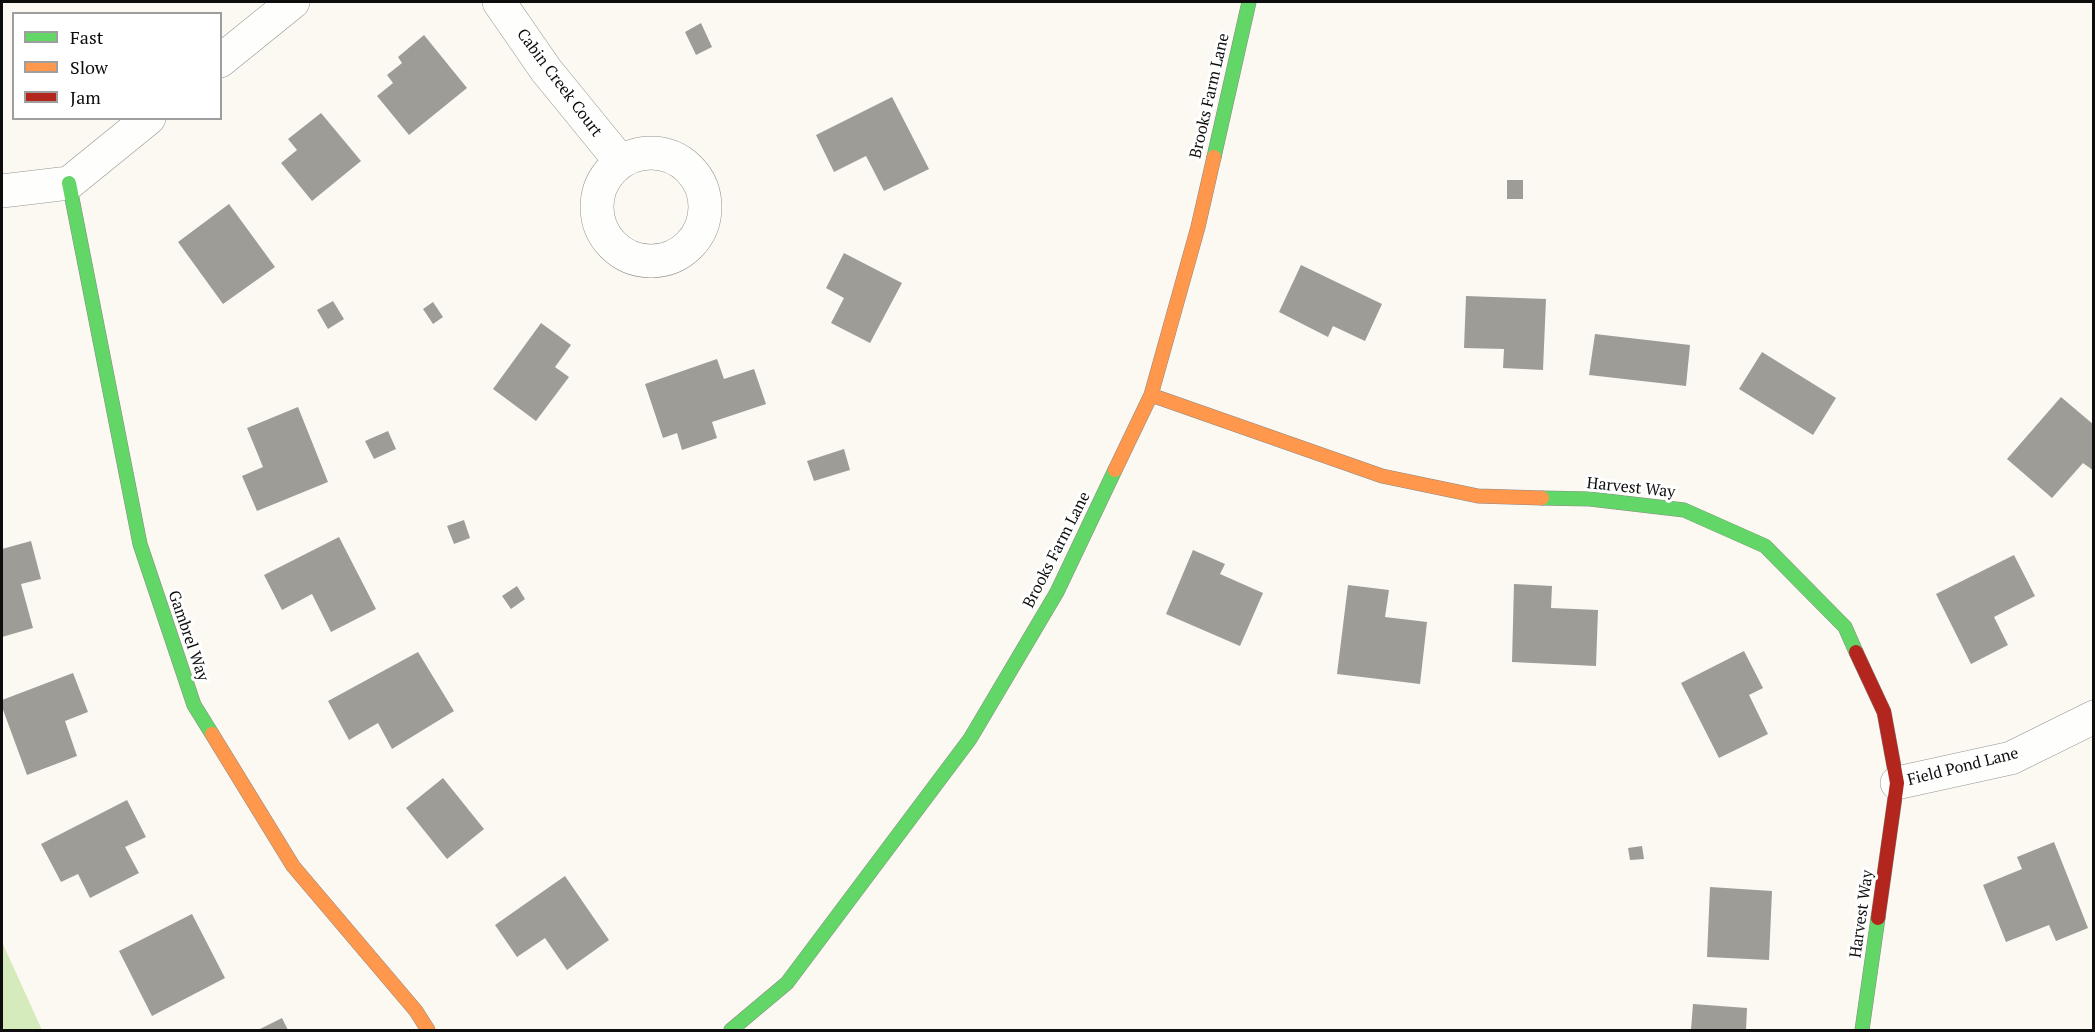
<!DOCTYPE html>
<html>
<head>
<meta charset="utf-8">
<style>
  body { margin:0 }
  #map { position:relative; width:2095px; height:1032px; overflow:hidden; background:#fbf9f2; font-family:"PT Serif",serif }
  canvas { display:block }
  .frame { position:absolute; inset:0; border:3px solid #0d0d0d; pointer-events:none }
  .legend { position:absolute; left:12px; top:12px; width:210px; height:108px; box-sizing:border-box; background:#fff; border:2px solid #9e9e9e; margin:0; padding:8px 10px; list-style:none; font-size:18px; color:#0d0d0d }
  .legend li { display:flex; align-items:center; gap:12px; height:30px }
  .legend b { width:30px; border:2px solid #9e9e9e }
</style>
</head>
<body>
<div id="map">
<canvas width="2095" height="1032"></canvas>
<div class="frame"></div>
<ul class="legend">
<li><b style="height:8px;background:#63d668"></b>Fast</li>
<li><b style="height:8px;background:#ff974d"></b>Slow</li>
<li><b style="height:8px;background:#b3261e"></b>Jam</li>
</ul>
</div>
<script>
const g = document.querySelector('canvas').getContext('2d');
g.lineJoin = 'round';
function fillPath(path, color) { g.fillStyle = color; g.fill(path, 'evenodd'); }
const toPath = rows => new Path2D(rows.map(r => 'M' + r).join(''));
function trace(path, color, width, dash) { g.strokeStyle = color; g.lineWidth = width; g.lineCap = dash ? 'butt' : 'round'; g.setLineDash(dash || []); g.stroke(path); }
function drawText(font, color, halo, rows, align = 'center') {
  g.font = font + ' "PT Serif",serif'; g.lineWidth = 6; g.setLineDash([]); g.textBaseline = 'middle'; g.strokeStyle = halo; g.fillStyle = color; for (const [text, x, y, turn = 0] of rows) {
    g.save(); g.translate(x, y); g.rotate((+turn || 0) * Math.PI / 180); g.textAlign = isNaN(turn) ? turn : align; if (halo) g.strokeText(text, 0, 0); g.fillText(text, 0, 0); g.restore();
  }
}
fillPath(toPath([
  [2,942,42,1030,2,1030]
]), '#d6ebbc');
fillPath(toPath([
  [701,23,712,47,696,55,685,32],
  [424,35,467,88,409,135,377,96,393,83,387,75,402,63,398,57],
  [892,97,929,169,884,191,866,156,834,172,816,135],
  [321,113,361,161,312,201,281,163,297,150,288,139],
  [1507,180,1523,180,1523,199,1507,199],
  [229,204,275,267,223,304,178,242],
  [844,253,902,283,870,343,831,323,844,298,826,288],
  [1301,265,1382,304,1365,341,1333,326,1328,337,1279,312],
  [1466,296,1546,299,1543,370,1503,368,1504,349,1464,348],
  [333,301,344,319,328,329,317,310],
  [433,302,443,317,433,324,423,309],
  [541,323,571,345,555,367,569,377,536,421,493,389],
  [1595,334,1690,345,1686,386,1589,375],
  [1762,352,1836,398,1813,435,1739,389],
  [717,359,724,379,754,369,766,404,712,422,717,438,682,450,677,433,663,438,645,384],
  [2061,397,2094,425,2094,471,2083,463,2052,498,2007,459],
  [298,407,328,482,257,511,242,476,263,467,247,428],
  [388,431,396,449,374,459,365,441],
  [844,449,850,470,814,481,807,461],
  [464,520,470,538,454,544,447,526],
  [339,537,376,609,331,632,312,594,282,610,264,575],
  [31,541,41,579,21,584,33,628,2,637,2,549],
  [1193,550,1225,564,1220,574,1263,593,1240,646,1166,614],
  [2014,555,2035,596,1994,617,2008,645,1971,664,1936,594],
  [1514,584,1552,586,1551,608,1598,610,1596,666,1512,662],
  [1348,585,1389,590,1385,617,1427,622,1420,684,1337,674],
  [517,586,525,599,511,609,502,596],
  [1744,651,1763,688,1749,695,1768,734,1719,758,1681,683],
  [418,652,454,711,392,749,378,723,349,740,328,701],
  [73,673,88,712,65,721,77,756,27,775,2,707,2,700],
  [443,778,484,829,447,859,406,808],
  [127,800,146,837,125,847,139,873,90,898,78,874,61,882,41,844],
  [2054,842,2088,928,2056,941,2049,925,2006,942,1983,885,2022,869,2017,857],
  [1642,846,1644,859,1630,860,1628,848],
  [565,876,609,940,567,970,545,938,517,957,495,925],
  [1710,887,1772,891,1769,960,1707,957],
  [192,914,225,978,152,1016,119,951],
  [1693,1004,1747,1008,1746,1030,1691,1030],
  [282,1018,288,1030,258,1030]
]), '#9e9c97');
const street = toPath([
  [499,2,546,70,621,162],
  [220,61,293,2],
  '597 207a54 54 0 1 1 108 0a54 54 0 1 1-108 0Z',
  [2,191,69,183,149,118],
  [1897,783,2011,758,2094,717]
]);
const fast = toPath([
  [1214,157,1249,2],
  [69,183,140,544,194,705,212,734],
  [1542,498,1590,499,1684,510,1765,546,1845,627,1856,652],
  [731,1030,787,983,970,739,1057,592,1115,470],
  [1862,1030,1878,918]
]);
const slow = toPath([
  [1151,395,1382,476,1478,496,1542,498],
  [1115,470,1151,395,1198,227,1214,157],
  [212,734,293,866,416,1011,428,1030]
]);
const jam = toPath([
  [1856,652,1884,712,1897,783,1878,918]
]);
trace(street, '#949390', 34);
trace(fast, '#8b8a87', 15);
trace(slow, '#8b8a87', 15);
trace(jam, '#8b8a87', 15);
trace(street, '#fefefd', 33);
trace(fast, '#63d668', 14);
trace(slow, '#ff974d', 14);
trace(jam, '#b3261e', 14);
drawText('16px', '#0d0d0d', '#fff', [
  ["Cabin Creek Court",559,83,53],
  ["Brooks Farm Lane",1210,96,-77],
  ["Harvest Way",1631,488,6],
  ["Brooks Farm Lane",1057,550,-63],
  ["Gambrel Way",188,636,71],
  ["Field Pond Lane",1963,767,-14],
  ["Harvest Way",1862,914,-82]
]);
</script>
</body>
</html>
